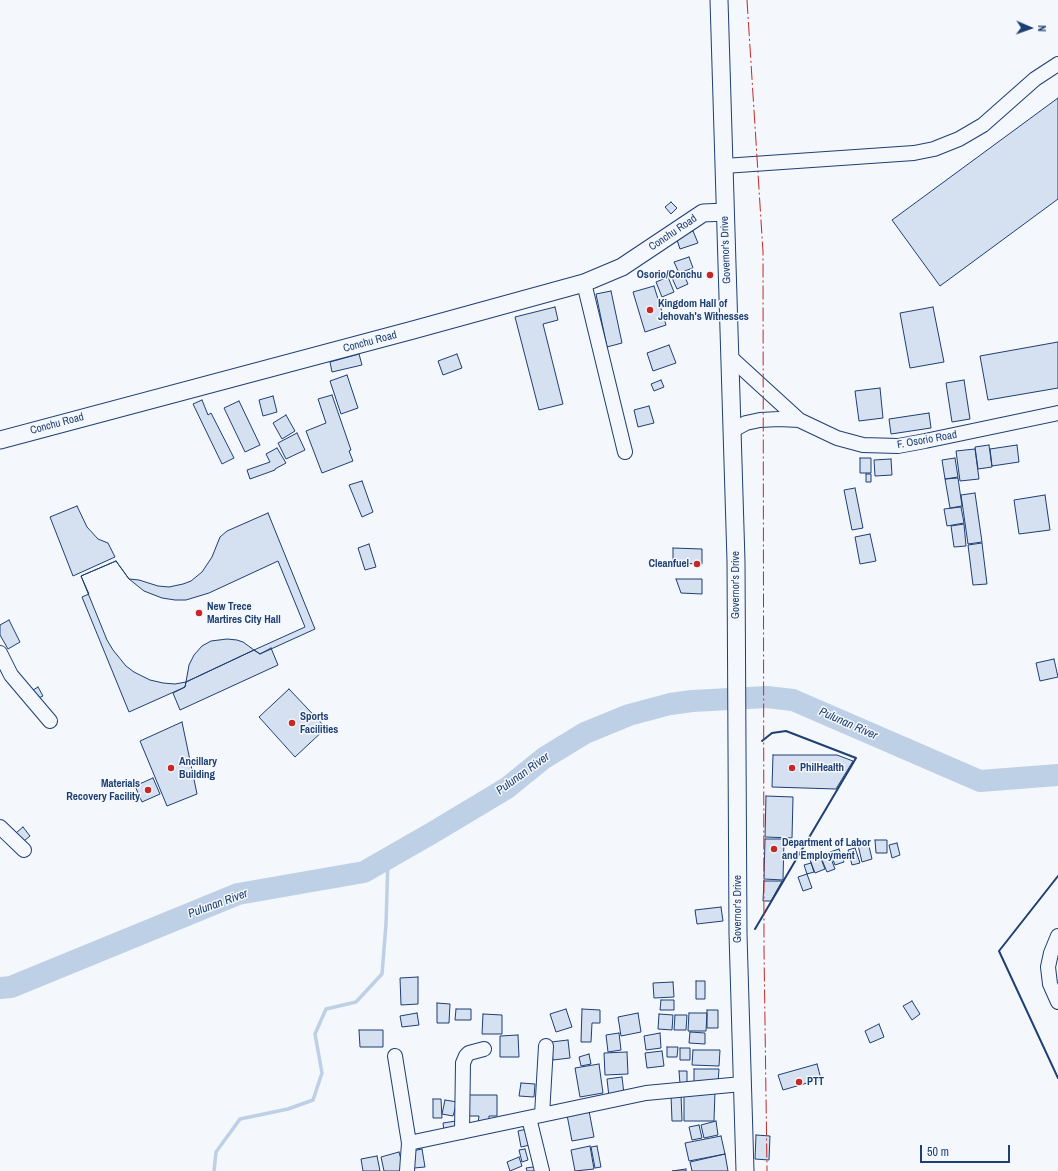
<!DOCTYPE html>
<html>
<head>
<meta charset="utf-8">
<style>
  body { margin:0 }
  #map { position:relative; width:1058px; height:1171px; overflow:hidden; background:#f4f7fb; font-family:"Archivo Narrow",sans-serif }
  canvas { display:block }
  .north { position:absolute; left:1010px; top:8px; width:40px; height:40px; -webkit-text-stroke:3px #f4f7fb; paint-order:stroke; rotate:92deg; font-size:11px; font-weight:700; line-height:16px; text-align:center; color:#1d3f73 }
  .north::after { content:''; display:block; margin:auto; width:14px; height:18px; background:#1d3f73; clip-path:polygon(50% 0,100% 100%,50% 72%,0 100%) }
  .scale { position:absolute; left:920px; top:1145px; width:90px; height:18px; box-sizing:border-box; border:2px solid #1d3f73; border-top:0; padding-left:5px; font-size:12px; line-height:14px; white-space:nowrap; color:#1d3f73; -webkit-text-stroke:3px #f4f7fb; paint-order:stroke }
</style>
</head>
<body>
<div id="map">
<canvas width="1058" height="1171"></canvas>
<div class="north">N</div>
<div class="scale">50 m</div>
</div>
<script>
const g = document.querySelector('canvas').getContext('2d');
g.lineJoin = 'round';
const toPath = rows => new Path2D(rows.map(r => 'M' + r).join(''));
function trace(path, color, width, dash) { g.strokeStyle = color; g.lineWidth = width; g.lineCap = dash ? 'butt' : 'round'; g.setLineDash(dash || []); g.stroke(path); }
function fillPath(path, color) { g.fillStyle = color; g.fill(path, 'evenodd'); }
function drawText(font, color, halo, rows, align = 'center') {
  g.font = font + ' "Archivo Narrow",sans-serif'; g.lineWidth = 3; g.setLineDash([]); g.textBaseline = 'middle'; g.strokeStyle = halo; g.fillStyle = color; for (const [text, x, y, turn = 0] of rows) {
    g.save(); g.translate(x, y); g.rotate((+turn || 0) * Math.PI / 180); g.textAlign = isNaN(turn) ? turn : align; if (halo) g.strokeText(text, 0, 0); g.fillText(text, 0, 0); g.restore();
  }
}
trace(toPath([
  [214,1171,216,1152,240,1119,288,1109,313,1100,322,1073,315,1034,326,1009,356,1002,382,974,386,924,388,858]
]), '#bed0e5', 3.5);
trace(toPath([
  [0,988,11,987,238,894,364,872,432,833,507,788,544,758,585,733,629,715,670,704,692,701,767,697,793,700,980,781,1058,775]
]), '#bed0e5', 22);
const building = toPath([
  [1058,98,1058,199,940,286,892,220,1058,98],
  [671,202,677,208,671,214,665,207,671,202],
  [693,231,698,243,680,249,676,237,693,231],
  [689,257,693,268,679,273,674,262,689,257],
  [683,273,688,284,677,289,672,278,683,273],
  [668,277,674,292,662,297,656,282,668,277],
  [654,286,666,325,645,332,633,292,654,286],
  [611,291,622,343,607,347,596,294,611,291],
  [555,307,558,320,543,324,563,404,539,410,515,317,555,307],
  [933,307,944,362,910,368,900,313,933,307],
  [1058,342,1058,388,988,400,980,356,1058,342],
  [669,345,676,363,653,371,647,353,669,345],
  [359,354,362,365,332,372,330,362,359,354],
  [457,354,462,368,443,375,438,361,457,354],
  [347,375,358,408,341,414,330,381,347,375],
  [661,380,664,387,654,391,651,384,661,380],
  [964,380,970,419,952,422,946,383,964,380],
  [880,388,883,418,859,421,855,391,880,388],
  [332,395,351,450,349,451,353,461,322,473,306,431,326,423,318,399,332,395],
  [273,396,277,412,263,416,259,400,273,396],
  [202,400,208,415,211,413,234,458,222,464,193,404,202,400],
  [239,401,260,445,245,452,224,408,239,401],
  [649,406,654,423,638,427,634,410,649,406],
  [929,413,931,428,891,434,889,419,929,413],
  [286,415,295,431,282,439,273,423,286,415],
  [297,433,305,450,286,459,278,443,297,433],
  [989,445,992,467,978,469,975,447,989,445],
  [1017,445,1019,462,992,466,990,449,1017,445],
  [277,448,286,463,275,469,275,470,250,479,247,470,270,462,266,454,277,448],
  [975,449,979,479,960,481,956,451,975,449],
  [860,458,871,458,871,473,860,473,860,458],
  [955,458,958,477,945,479,942,460,955,458],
  [891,459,892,475,875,476,874,460,891,459],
  [866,474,871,474,871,482,866,482,866,474],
  [958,478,962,506,950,508,945,479,958,478],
  [362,481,373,512,362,517,349,485,362,481],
  [855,488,863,528,852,530,844,490,855,488],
  [975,493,982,542,968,544,961,495,975,493],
  [1045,495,1050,530,1019,534,1014,500,1045,495],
  [77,506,87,527,98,539,108,543,115,557,73,576,50,517,77,506],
  [961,507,964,523,947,526,944,509,961,507],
  [268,513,315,629,260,654,254,650,186,682,185,687,129,712,82,597,89,594,81,576,116,561,129,579,139,580,158,586,169,587,183,584,191,581,202,572,212,557,220,537,227,531,268,513],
  [964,524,966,546,954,547,951,526,964,524],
  [870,534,876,561,860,564,855,537,870,534],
  [982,543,987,584,973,585,968,545,982,543],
  [369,544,376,567,365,570,358,548,369,544],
  [673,548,702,549,702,564,673,563,673,548],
  [116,561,129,579,144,591,162,598,175,600,186,600,209,593,278,561,305,627,254,650,243,642,237,640,227,639,211,641,202,646,194,655,189,665,186,682,175,684,163,683,150,680,134,672,126,666,113,650,107,640,81,576,116,561],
  [676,579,702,579,702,594,681,593,676,579],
  [9,620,20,642,8,649,0,635,0,625,9,620],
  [271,648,278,665,180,710,173,693,185,687,186,682,254,650,260,654,271,648],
  [1054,659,1058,677,1040,681,1036,663,1054,659],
  [38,687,43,696,34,700,30,692,38,687],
  [289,689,326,728,295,757,259,717,289,689],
  [182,722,197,794,167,806,140,741,182,722],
  [773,755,837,755,853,761,836,789,772,787,773,755],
  [153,778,160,794,142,802,135,786,153,778],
  [766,796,793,797,792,838,765,837,766,796],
  [23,827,30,836,24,841,16,833,23,827],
  [765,839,784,839,783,880,764,879,765,839],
  [875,840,887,840,887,853,876,853,875,840],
  [868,842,872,859,862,862,858,845,868,842],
  [897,843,900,855,892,858,889,845,897,843],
  [855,848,860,863,852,865,848,850,855,848],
  [839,849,844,862,835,865,830,852,839,849],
  [820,856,825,869,815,873,810,860,820,856],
  [830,856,835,869,827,872,822,860,830,856],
  [811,863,814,872,807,874,804,865,811,863],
  [807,874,812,888,803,891,798,877,807,874],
  [764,881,782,881,771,901,763,901,764,881],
  [721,907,723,921,697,924,695,910,721,907],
  [418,977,418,1004,401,1005,400,978,418,977],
  [696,981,705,981,705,999,696,999,696,981],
  [673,982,674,997,654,998,653,983,673,982],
  [661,1000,674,1000,674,1010,660,1010,661,1000],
  [912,1001,920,1014,912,1020,903,1006,912,1001],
  [437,1003,450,1004,449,1023,437,1023,437,1003],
  [456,1009,471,1009,471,1020,455,1020,456,1009],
  [566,1009,572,1027,556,1032,550,1014,566,1009],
  [582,1009,600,1010,600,1023,592,1023,591,1042,581,1042,582,1009],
  [707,1010,718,1010,718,1028,707,1028,707,1010],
  [417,1013,419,1025,402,1027,400,1016,417,1013],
  [638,1013,641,1032,621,1036,618,1017,638,1013],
  [689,1013,707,1013,706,1031,688,1031,689,1013],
  [483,1014,502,1015,502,1034,482,1034,483,1014],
  [659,1014,673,1015,672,1030,658,1029,659,1014],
  [675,1015,687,1015,686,1030,674,1030,675,1015],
  [879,1024,884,1037,870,1043,865,1031,879,1024],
  [359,1030,383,1030,383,1047,360,1047,359,1030],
  [690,1032,705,1033,705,1044,689,1043,690,1032],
  [619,1033,621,1050,608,1052,606,1035,619,1033],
  [660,1033,661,1048,646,1050,644,1036,660,1033],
  [518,1035,519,1057,500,1057,500,1036,518,1035],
  [568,1040,570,1058,553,1060,551,1042,568,1040],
  [667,1047,678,1047,677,1057,667,1057,667,1047],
  [680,1048,690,1048,690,1060,680,1060,680,1048],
  [693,1050,720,1050,719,1066,692,1065,693,1050],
  [662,1051,664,1066,647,1068,645,1053,662,1051],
  [627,1052,628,1074,605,1075,604,1053,627,1052],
  [589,1054,591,1064,581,1066,579,1057,589,1054],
  [599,1064,603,1093,580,1097,575,1068,599,1064],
  [817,1064,821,1079,783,1090,778,1075,817,1064],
  [694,1069,719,1069,718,1083,694,1083,694,1069],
  [679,1071,687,1071,687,1084,680,1084,679,1071],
  [622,1077,624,1094,609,1097,607,1079,622,1077],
  [521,1083,535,1084,534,1097,519,1096,521,1083],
  [684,1090,715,1091,714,1121,684,1121,684,1090],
  [681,1094,682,1121,672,1121,671,1095,681,1094],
  [468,1095,497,1095,497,1116,489,1116,489,1123,478,1123,479,1116,468,1116,468,1095],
  [433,1099,441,1099,442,1118,433,1118,433,1099],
  [445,1100,457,1102,453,1116,442,1114,445,1100],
  [589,1111,594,1137,572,1141,567,1115,589,1111],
  [456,1121,457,1130,444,1131,443,1123,456,1121],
  [716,1121,718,1135,704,1138,701,1125,716,1121],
  [699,1125,702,1138,692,1140,689,1127,699,1125],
  [527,1129,530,1145,521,1147,518,1131,527,1129],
  [756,1135,770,1136,769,1160,755,1159,756,1135],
  [721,1136,725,1154,689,1161,685,1143,721,1136],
  [590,1146,594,1169,575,1171,571,1150,590,1146],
  [597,1146,601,1167,595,1168,591,1147,597,1146],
  [422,1149,425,1167,414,1168,412,1151,422,1149],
  [525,1149,528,1160,522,1162,519,1150,525,1149],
  [399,1152,404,1171,384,1171,381,1157,399,1152],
  [725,1154,728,1171,692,1171,690,1162,725,1154],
  [377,1156,380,1171,363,1171,361,1159,377,1156],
  [519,1157,522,1166,510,1171,507,1162,519,1157],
  [540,1166,540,1171,527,1171,526,1168,540,1166],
  [686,1169,686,1171,672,1171,686,1169]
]);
fillPath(building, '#d5e0f0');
trace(building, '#1d3f73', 1);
const minor = toPath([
  [724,166,914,153,934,149,959,139,983,125,1035,79,1058,64],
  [584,283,625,452],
  [730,357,799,420,837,438,863,445,898,446,925,441,1058,413],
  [733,430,746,423,760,420,779,419,799,420],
  [0,653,11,675,50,721],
  [0,827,24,850],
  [1058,936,1051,953,1048,967,1050,984,1058,1002],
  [395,1056,409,1143],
  [542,1115,546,1046],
  [529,1118,542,1171],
  [462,1132,463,1063,466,1056,469,1053,484,1049],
  [407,1171,409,1143,646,1093,742,1084]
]);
const major = toPath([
  [719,0,736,561,738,934,745,1171],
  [0,440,413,330,584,283,622,267,703,213,725,212]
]);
trace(minor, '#1d3f73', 16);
trace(major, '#1d3f73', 19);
trace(minor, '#f4f7fb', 14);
trace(major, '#f4f7fb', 17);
trace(toPath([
  [1058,876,999,951,1058,1078],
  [755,929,856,758,786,731,772,733,762,741]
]), '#1d3f73', 2);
trace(toPath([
  [747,0,763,252,764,949,767,1171]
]), '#c62828', 1, [14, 3, 2, 3]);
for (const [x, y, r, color] of [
  [710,275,4,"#c62828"],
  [650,310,4,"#c62828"],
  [697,564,4,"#c62828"],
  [199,613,4,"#c62828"],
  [292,723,4,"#c62828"],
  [171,768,4,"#c62828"],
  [792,768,4,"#c62828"],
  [148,790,4,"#c62828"],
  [774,849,4,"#c62828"],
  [799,1082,4,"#c62828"]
]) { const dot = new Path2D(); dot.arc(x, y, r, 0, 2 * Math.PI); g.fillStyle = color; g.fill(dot); trace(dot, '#f4f7fb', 1.5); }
drawText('11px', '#1d3f73', '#f4f7fb', [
  ["Conchu Road",673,233,-34],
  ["Governor's Drive",726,250,-92],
  ["Conchu Road",370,342,-15],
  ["Conchu Road",57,424,-15],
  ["F. Osorio Road",927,440,-10],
  ["Governor's Drive",736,585,-90],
  ["Governor's Drive",738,909,-90]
]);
drawText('bold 11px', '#1d3f73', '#f4f7fb', [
  ["Osorio/Conchu",702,275,"right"],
  ["Kingdom Hall of",658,304],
  ["Jehovah's Witnesses",658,317],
  ["Cleanfuel",689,564,"right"],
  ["New Trece",207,607],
  ["Martires City Hall",207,620],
  ["Sports",300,717],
  ["Facilities",300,730],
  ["Ancillary",179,762],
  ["Building",179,775],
  ["PhilHealth",800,768],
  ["Materials",140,784,"right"],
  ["Recovery Facility",140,797,"right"],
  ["Department of Labor",782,843],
  ["and Employment",782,856],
  ["PTT",807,1082]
], 'left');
drawText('italic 12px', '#1d3f73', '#f4f7fb', [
  ["Pulunan River",848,724,24],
  ["Pulunan River",523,774,-36],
  ["Pulunan River",218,904,-20]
]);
</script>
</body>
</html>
